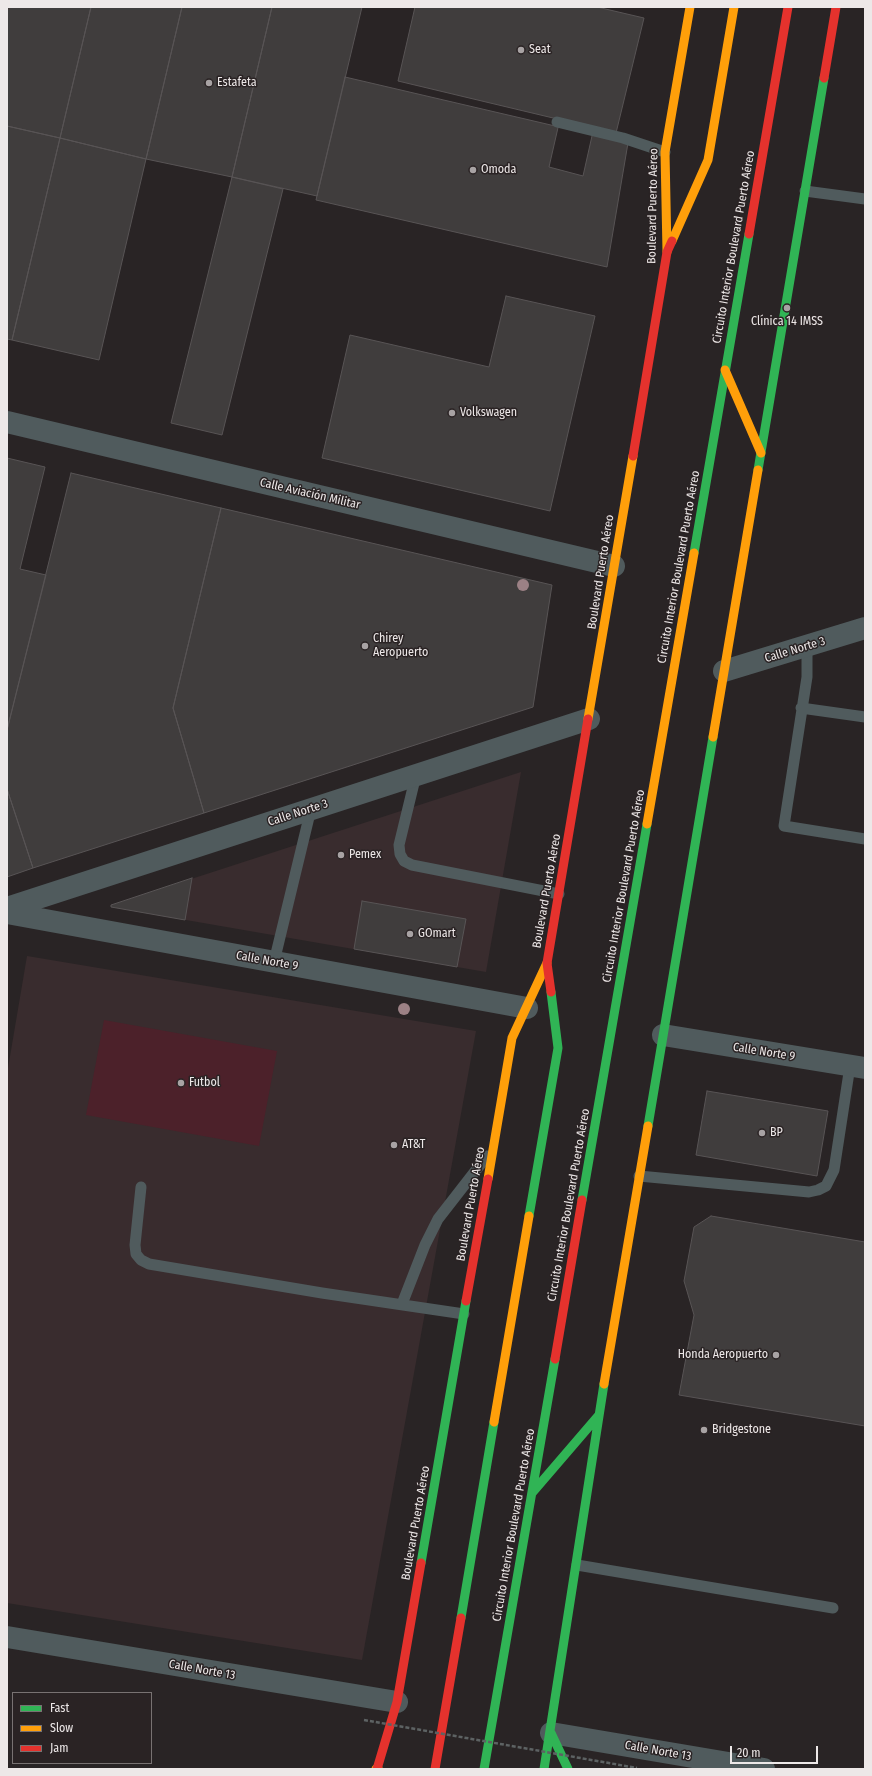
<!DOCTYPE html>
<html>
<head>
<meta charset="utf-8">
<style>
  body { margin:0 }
  #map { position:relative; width:872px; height:1776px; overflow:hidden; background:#292425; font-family:"Fira Sans Condensed",sans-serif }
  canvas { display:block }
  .frame { position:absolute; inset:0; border:8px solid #ede8e8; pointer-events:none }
  .legend { position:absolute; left:12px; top:1692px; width:140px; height:72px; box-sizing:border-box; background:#2a2324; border:1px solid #787272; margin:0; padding:5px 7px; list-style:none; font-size:12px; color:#ede8e8 }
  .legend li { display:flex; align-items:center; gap:8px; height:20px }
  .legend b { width:20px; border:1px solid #787272 }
  .scale { position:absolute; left:730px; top:1746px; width:88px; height:18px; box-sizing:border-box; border:2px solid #ede8e8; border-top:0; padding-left:5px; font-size:12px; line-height:14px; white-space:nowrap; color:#ede8e8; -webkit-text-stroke:3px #2a2324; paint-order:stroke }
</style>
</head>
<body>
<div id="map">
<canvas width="872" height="1776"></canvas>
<div class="frame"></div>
<ul class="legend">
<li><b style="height:5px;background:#30b455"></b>Fast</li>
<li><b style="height:5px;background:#ff9f0a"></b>Slow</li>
<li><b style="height:5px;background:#e5322d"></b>Jam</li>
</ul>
<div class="scale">20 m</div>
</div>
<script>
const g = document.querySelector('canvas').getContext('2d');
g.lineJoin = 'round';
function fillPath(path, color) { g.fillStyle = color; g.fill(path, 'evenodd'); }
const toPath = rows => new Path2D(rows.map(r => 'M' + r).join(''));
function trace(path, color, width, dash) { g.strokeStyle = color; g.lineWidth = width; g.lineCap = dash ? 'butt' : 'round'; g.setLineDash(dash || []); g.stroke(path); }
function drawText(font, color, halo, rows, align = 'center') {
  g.font = font + ' "Fira Sans Condensed",sans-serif'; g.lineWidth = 3; g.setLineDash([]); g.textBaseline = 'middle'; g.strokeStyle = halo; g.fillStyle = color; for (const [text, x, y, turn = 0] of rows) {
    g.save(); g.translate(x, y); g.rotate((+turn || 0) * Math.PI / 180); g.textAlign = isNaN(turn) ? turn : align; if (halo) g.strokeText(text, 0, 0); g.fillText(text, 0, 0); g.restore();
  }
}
fillPath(toPath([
  [521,772,486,972,111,907,111,905],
  [27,956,476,1031,362,1660,7,1603,7,1074]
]), '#392c2e');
fillPath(toPath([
  [104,1020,277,1051,259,1146,86,1115]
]), '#4c212a');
const building = toPath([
  [7,7,91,7,60,138,7,126,7,7],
  [91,7,182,7,146,159,60,138,91,7],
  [182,7,272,7,232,177,146,159,182,7],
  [272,7,362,7,317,196,232,177,272,7],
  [415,7,597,7,644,18,616,133,398,81,415,7],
  [345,77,628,143,607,267,316,200,345,77],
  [560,119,594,127,583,176,549,167,560,119],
  [7,126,60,138,12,340,7,339,7,126],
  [60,138,146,159,99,360,12,340,60,138],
  [232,177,283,189,222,435,171,423,232,177],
  [506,296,595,316,550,511,322,458,350,335,489,367,506,296],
  [7,458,45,467,20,569,46,575,7,730,7,458],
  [71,473,221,508,173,708,204,813,33,868,7,789,7,730,71,473],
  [221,508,552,585,533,707,204,813,173,708,221,508],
  [7,789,33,868,7,877,7,789],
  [192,878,185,920,111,907,111,905,192,878],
  [362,901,466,919,457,967,354,949,362,901],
  [707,1091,828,1111,817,1176,696,1155,707,1091],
  [711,1216,865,1242,865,1426,679,1395,694,1315,684,1281,694,1227,711,1216]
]);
fillPath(building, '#403d3d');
trace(building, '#585455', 1);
trace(toPath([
  [557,122,623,138,665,152],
  [805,191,865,199],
  [807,646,807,677,784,826,865,839],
  [801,708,865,717],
  [416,775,399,845,400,854,404,861,412,865,559,894],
  [274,962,311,809],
  [639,1176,809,1192,818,1190,826,1186,834,1170,850,1066],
  [141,1187,135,1245,136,1254,141,1260,149,1264,322,1293,464,1314],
  [402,1304,425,1245,438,1219,487,1156],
  [577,1565,833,1608]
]), '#505b5d', 11);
trace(toPath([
  [7,422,614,566],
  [724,671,865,628],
  [7,908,589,719],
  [7,913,527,1008],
  [663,1035,865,1068],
  [7,1637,397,1702],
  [551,1733,764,1769]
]), '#505b5d', 22);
trace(toPath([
  [758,470,824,78],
  [694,553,749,234],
  [648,1126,713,737],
  [582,1200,647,824],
  [529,1216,558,1048,551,992],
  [532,1493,599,1415],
  [421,1563,466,1301],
  [461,1618,494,1422],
  [551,1733,568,1769],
  [484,1769,555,1359],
  [544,1769,604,1384]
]), '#30b455', 9);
trace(toPath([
  [672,241,708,160,734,7],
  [667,252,665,152,690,7],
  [725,370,761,453],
  [588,719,633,456],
  [713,737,758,470],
  [647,824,694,553],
  [488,1179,512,1038,547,963],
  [604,1384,648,1126],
  [494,1422,529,1216],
  [376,1769,378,1768]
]), '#ff9f0a', 9);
trace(toPath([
  [824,78,836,7],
  [749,234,788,7],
  [633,456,667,252,672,241],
  [551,992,547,963,588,719],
  [466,1301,488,1179],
  [555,1359,582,1200],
  [377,1769,397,1702,421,1563],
  [435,1769,461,1618]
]), '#e5322d', 9);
trace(toPath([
  [364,1720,637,1768]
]), '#5d6263', 2.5, [4, 2]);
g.fillStyle = '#9c8185';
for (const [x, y] of [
  [523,585],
  [404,1009]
]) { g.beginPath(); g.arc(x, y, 6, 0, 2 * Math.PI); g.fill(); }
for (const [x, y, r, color] of [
  [521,50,4,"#a8a3a4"],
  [209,83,4,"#a8a3a4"],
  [473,170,4,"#a8a3a4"],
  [787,308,4,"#a8a3a4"],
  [452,413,4,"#a8a3a4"],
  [365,646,4,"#a8a3a4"],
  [341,855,4,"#a8a3a4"],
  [410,934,4,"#a8a3a4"],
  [181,1083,4,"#a8a3a4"],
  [762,1133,4,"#a8a3a4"],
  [394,1145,4,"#a8a3a4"],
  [776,1355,4,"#a8a3a4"],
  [704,1430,4,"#a8a3a4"]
]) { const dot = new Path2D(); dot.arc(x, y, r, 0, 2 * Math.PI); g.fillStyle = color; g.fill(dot); trace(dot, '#2a2324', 1.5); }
drawText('12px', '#ede8e8', '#2a2324', [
  ["Seat",529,50],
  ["Estafeta",217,83],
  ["Omoda",481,170],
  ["Clínica 14 IMSS",787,322,"center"],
  ["Volkswagen",460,413],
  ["Chirey",373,639],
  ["Aeropuerto",373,653],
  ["Pemex",349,855],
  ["GOmart",418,934],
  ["Futbol",189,1083],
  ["BP",770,1133],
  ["AT&T",402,1145],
  ["Honda Aeropuerto",768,1355,"right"],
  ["Bridgestone",712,1430]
], 'left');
drawText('12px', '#ede8e8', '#2a2324', [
  ["Boulevard Puerto Aéreo",653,206,-89],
  ["Circuito Interior Boulevard Puerto Aéreo",734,247,-80],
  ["Calle Aviación Militar",310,494,13],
  ["Circuito Interior Boulevard Puerto Aéreo",679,567,-80],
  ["Boulevard Puerto Aéreo",601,572,-81],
  ["Calle Norte 3",795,650,-17],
  ["Calle Norte 3",298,813,-18],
  ["Circuito Interior Boulevard Puerto Aéreo",624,886,-80],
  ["Boulevard Puerto Aéreo",547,891,-80],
  ["Calle Norte 9",267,961,10],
  ["Calle Norte 9",764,1052,9],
  ["Boulevard Puerto Aéreo",471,1204,-80],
  ["Circuito Interior Boulevard Puerto Aéreo",569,1205,-80],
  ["Boulevard Puerto Aéreo",416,1523,-80],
  ["Circuito Interior Boulevard Puerto Aéreo",514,1525,-80],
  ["Calle Norte 13",202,1670,10],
  ["Calle Norte 13",658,1751,10]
]);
</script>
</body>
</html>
